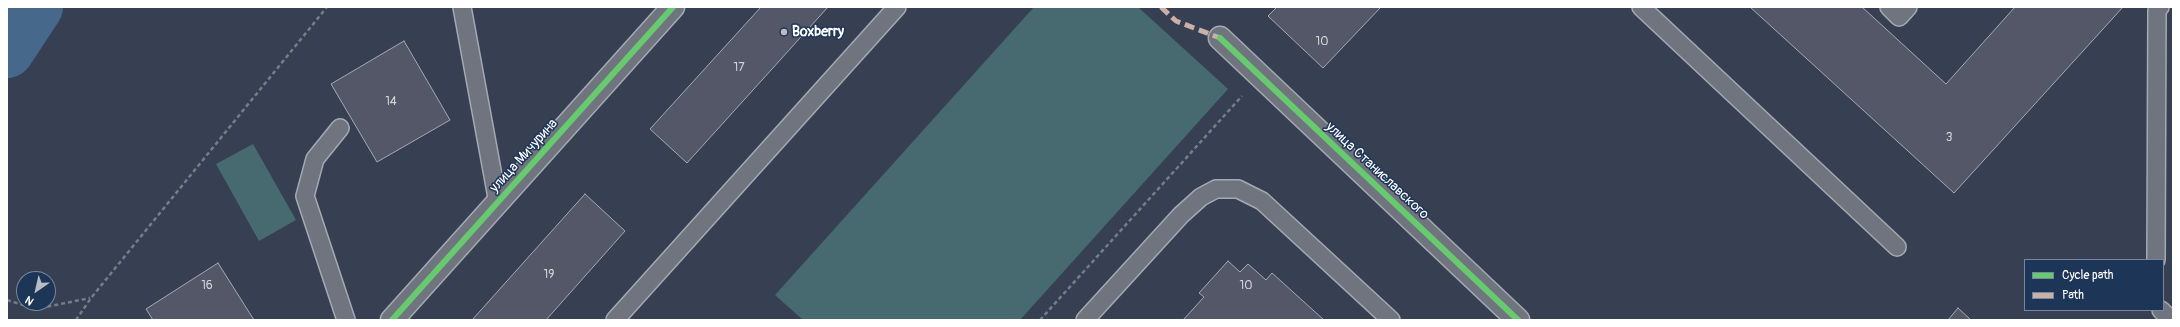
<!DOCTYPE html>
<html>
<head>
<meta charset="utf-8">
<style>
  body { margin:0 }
  #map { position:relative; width:2180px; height:327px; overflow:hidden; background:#374053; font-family:Pangolin,sans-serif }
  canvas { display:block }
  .frame { position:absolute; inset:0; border:8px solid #fff; pointer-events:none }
  .legend { position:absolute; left:2024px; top:259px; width:140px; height:52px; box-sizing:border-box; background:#1d3557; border:1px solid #77869a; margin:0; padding:5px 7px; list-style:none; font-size:12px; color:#fff }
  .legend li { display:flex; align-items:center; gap:8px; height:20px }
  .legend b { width:20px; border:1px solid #77869a }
  .north { position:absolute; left:16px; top:271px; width:40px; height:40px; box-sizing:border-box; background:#1d3557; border:1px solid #77869a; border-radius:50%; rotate:214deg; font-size:11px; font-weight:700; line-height:16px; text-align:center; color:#fff }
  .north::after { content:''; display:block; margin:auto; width:14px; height:18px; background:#b9bcc3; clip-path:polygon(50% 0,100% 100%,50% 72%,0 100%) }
</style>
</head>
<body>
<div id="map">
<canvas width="2180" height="327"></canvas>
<div class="frame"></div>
<ul class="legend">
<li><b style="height:5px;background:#67ca6e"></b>Cycle path</li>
<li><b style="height:5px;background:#cab0a6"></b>Path</li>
</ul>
<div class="north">N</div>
</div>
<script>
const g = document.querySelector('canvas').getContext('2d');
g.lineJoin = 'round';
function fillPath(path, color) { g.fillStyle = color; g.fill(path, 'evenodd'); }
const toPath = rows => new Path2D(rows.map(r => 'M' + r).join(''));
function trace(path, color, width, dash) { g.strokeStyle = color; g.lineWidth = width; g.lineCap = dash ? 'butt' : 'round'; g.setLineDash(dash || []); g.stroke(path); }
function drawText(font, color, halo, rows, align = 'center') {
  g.font = font + ' Pangolin,sans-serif'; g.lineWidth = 3; g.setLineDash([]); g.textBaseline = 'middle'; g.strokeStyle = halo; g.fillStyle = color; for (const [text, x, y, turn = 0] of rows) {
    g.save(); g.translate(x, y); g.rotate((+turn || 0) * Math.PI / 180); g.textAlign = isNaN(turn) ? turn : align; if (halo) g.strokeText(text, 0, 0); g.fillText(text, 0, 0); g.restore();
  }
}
fillPath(toPath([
  [1034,7,1138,7,1228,89,1020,320,803,320,775,295],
  [253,144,296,220,259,241,216,164]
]), '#466a70');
trace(toPath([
  [7,51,36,7]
]), '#46688b', 54);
const building = toPath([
  [761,7,828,7,687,163,650,129,761,7],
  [1277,7,1381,7,1323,68,1268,16,1277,7],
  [1750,7,1862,7,1946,84,2015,7,2123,7,1954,193,1750,7],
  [404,41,450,120,377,162,331,84,404,41],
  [585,194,625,231,546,320,472,320,585,194],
  [1228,261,1240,272,1248,264,1266,280,1272,273,1324,320,1183,320,1204,297,1199,293,1228,261],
  [218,263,254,320,153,320,146,309,218,263],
  [1958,308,1971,320,1948,320,1958,308]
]);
fillPath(building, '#535767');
trace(building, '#a5a9b2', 1);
const lane = toPath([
  [462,7,498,203],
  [1641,7,1897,247],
  [1889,7,1899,17,1908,7],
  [340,128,315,159,305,196,346,320],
  [2156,260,2157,10,2160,7],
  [2161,310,2171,320],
  [615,320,897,7],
  [1085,320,1181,215,1201,197,1216,189,1238,189,1262,201,1391,320]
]);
const street = toPath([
  [1220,38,1518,320]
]);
const secondary = toPath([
  [392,320,673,7]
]);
trace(lane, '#a5a9b2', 20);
trace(street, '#a5a9b2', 25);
trace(secondary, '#a5a9b2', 25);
trace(toPath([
  [7,300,36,309,90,298],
  [76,320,91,298,327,7],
  [1040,320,1242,96]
]), '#777d86', 2.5, [4, 3]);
trace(lane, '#6f747e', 17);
trace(street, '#6f747e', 22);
trace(secondary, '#6f747e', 22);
trace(toPath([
  [1161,7,1176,21,1220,38]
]), '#cab0a6', 5, [10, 5]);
trace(toPath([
  [1220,38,1518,320],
  [392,320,673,7]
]), '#67ca6e', 6);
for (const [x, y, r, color] of [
  [784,32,4,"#b9bcc3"]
]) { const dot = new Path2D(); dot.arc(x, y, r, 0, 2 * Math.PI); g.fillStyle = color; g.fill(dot); trace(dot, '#1d3557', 1.5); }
drawText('12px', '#d4d5d9', null, [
  ["10",1322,42],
  ["17",739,68],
  ["14",391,102],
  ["3",1949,138],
  ["19",549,275],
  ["16",207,286],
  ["10",1246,286]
]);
drawText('bold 14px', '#fff', '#1d3557', [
  ["Boxberry",792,32]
], 'left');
drawText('14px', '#fff', '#1d3557', [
  ["улица Мичурина",524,156,-48],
  ["улица Станиславского",1377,171,43]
]);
</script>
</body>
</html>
